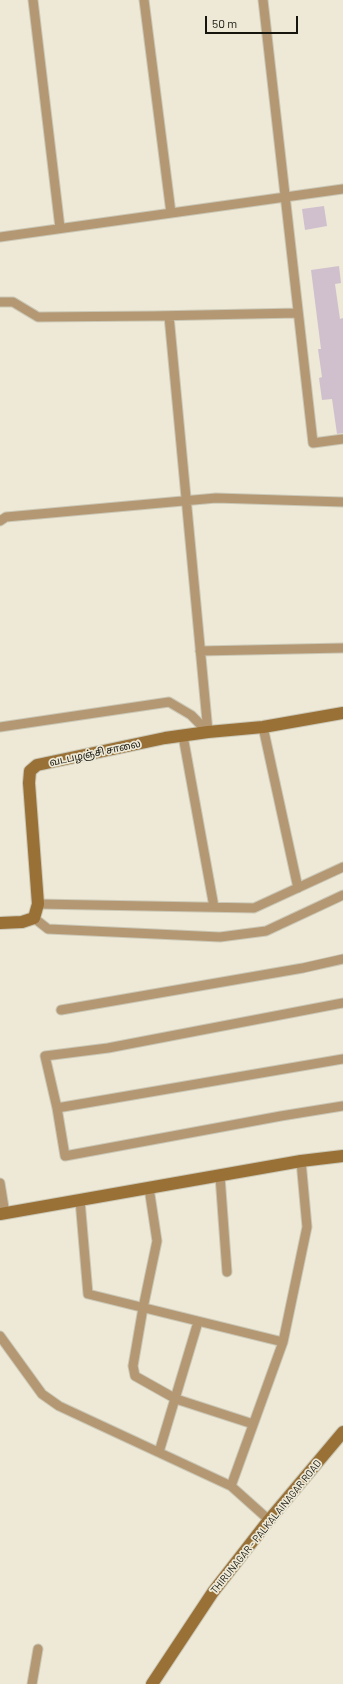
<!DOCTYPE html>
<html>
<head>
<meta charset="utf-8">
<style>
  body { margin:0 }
  #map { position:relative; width:343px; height:1684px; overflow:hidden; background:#ede9d6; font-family:Barlow,sans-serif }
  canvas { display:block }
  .scale { position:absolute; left:205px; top:16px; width:93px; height:18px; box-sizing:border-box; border:2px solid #16150e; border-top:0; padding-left:5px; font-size:12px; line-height:14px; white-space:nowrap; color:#16150e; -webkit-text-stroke:3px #ede9d6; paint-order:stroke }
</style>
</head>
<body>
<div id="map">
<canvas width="343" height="1684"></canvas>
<div class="scale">50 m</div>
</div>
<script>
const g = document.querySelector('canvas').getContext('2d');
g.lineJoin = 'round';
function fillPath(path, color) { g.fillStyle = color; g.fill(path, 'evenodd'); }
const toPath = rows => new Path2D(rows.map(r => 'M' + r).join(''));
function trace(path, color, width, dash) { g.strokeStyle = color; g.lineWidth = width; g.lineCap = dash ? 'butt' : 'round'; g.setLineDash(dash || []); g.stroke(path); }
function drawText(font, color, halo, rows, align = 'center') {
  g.font = font + ' Barlow,"Noto Sans Tamil",sans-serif'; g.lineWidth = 3.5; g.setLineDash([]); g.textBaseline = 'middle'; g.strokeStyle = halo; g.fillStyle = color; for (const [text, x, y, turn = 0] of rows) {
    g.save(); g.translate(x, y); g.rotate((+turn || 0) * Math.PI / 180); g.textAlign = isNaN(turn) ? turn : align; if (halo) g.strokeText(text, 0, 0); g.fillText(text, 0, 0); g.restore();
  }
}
fillPath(toPath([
  [324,206,327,226,305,230,302,209],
  [339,266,341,283,335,284,340,319,343,318,343,433,337,434,332,399,322,400,319,378,322,377,318,349,321,349,311,270]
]), '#d0c0ce');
const street = toPath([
  [33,0,60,228],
  [144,0,171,213],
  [263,0,313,443,343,439],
  [0,237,343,189],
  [0,302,13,302,38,317,153,316,298,313],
  [169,316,208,732],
  [0,521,6,517,216,498,343,502],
  [200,651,343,648],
  [0,727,169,702,191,715,208,732],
  [263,727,298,888],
  [183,736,214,907],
  [38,904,254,908,343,867],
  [34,918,48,929,220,937,266,931,343,895],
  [61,1010,303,968,343,959],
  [343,1059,57,1108,65,1156,281,1116,343,1106],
  [57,1108,45,1056,108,1048,343,1003],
  [220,1176,227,1272],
  [0,1183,5,1214],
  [149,1188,157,1241,143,1308,133,1366,135,1376,176,1399,253,1424],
  [80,1200,88,1294,283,1342,307,1227,301,1161],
  [0,1336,42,1394,59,1406,231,1486],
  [159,1452,198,1322],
  [269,1520,231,1486,283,1342],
  [32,1684,38,1649]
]);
const secondary = toPath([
  [0,923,22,922,34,918,38,904,29,783,30,771,37,765,165,738,208,732,263,727,343,713],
  [0,1214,301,1161,343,1156],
  [152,1684,213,1592,269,1520,343,1432]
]);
trace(street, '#cbc7b6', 11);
trace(secondary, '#cbc7b6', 14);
trace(street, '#b49873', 9);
trace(secondary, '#997036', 12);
drawText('10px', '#16150e', '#ede9d6', [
  ["வடபழஞ்சி சாலை",95,753,-12],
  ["THIRUNAGAR - PALKALAINAGAR ROAD",266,1527,-51]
]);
</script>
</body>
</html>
